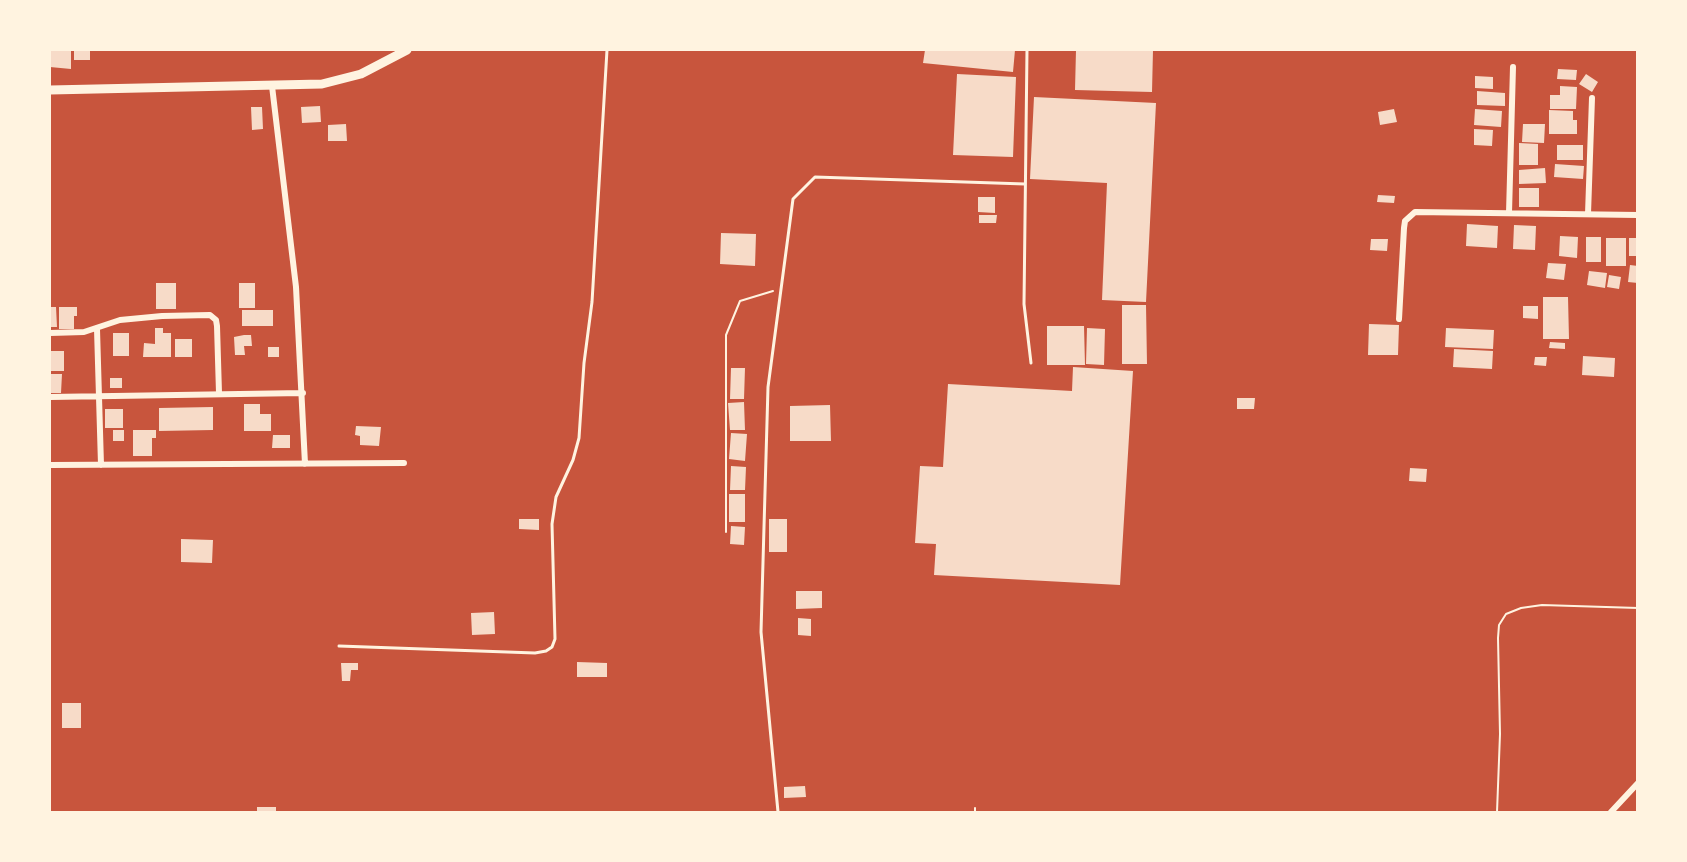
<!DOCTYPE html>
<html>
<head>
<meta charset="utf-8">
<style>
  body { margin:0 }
  #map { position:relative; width:1687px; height:862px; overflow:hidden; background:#c8553d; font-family:"Fira Sans",sans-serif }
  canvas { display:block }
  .frame { position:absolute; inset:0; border:51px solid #fff3e0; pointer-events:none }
</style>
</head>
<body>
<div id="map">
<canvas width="1687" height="862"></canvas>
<div class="frame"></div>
</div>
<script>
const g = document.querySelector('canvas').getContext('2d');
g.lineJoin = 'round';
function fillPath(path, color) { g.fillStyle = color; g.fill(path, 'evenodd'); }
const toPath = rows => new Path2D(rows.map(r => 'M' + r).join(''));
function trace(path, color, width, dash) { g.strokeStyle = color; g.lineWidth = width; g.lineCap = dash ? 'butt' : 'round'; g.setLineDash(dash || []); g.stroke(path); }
fillPath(toPath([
  [50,50,71,50,71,69,50,67],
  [74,50,90,50,90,60,74,60],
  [925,50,1015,50,1013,72,923,63],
  [1076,50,1153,50,1152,92,1075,90],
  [1558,69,1577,70,1576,80,1557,79],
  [957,74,1016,77,1013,157,953,155],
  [1586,74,1598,82,1592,92,1579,84],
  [1475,76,1493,77,1493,89,1475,88],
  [1560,86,1577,87,1576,109,1550,109,1550,95,1560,95],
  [1477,91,1505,93,1505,106,1477,105],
  [1034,97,1156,103,1146,302,1102,300,1107,183,1030,179],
  [320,106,321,122,302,123,301,107],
  [251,107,262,107,263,129,252,130],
  [1394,109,1397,122,1380,125,1378,112],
  [1475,109,1502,111,1501,127,1474,125],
  [1549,110,1573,111,1573,120,1577,120,1577,134,1549,134],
  [346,124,347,141,328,141,328,125],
  [1523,124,1545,124,1544,143,1522,142],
  [1474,129,1493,130,1492,146,1474,145],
  [1519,143,1538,144,1538,165,1519,165],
  [1557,145,1583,145,1583,160,1557,160],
  [1555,164,1584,166,1583,179,1554,177],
  [1545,168,1546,183,1519,184,1519,170],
  [1519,188,1539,188,1539,207,1519,207],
  [1378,195,1395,196,1394,203,1377,202],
  [978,197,995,197,995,213,978,212],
  [979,215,997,215,996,223,979,223],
  [1467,224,1498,226,1497,248,1466,246],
  [1514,225,1536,226,1535,250,1513,249],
  [721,233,756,234,755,266,720,264],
  [1560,236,1578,237,1577,258,1559,256],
  [1586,237,1601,237,1601,262,1586,262],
  [1606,238,1626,238,1626,266,1606,266],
  [1629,238,1638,238,1638,256,1629,256],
  [1371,239,1388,239,1387,251,1370,250],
  [1548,263,1566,264,1564,280,1546,278],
  [1630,265,1638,266,1638,283,1628,282],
  [1589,271,1607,273,1605,288,1587,285],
  [1609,275,1621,277,1619,289,1607,287],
  [156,283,176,283,176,309,156,309],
  [239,283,255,283,255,308,239,308],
  [1543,297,1568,297,1569,339,1543,339],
  [1122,305,1146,305,1147,364,1122,364],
  [1523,306,1538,306,1538,319,1523,318],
  [50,307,56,307,57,327,50,327],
  [59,307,77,307,77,316,74,316,74,329,59,329],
  [242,310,273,310,273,326,242,326],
  [1369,324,1399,325,1398,355,1368,355],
  [1047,326,1084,326,1085,365,1047,365],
  [155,328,163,328,163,333,171,333,171,357,143,357,144,343,155,344],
  [1087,328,1105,329,1104,365,1086,364],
  [1446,328,1494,330,1493,349,1445,347],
  [113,333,129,333,129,356,113,356],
  [244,335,251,335,252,346,244,346,245,355,235,355,234,337],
  [175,339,192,339,192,357,175,357],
  [1550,342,1565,343,1565,349,1549,348],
  [268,347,279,347,279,357,268,357],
  [1454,349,1493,351,1492,369,1453,367],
  [50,351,64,351,64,371,50,371],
  [1583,356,1615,358,1614,377,1582,375],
  [1535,357,1547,357,1546,366,1534,365],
  [1073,367,1133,371,1120,585,934,575,936,544,915,543,920,466,943,467,948,384,1072,391],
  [731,368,745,368,744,399,730,399],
  [50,374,62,374,61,393,50,393],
  [110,378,122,378,122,388,110,388],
  [1237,398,1255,398,1254,409,1237,409],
  [744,402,745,430,730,430,728,403],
  [244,404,260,404,260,414,271,414,271,431,244,431],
  [830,405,831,441,790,441,790,406],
  [213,407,213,430,159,431,159,408],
  [105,409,123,409,123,428,105,428],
  [356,426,381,427,379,446,360,445,360,436,355,435],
  [113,430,124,430,124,441,113,441],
  [133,430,156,430,156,438,152,438,152,456,133,456],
  [731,433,747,434,745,461,729,459],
  [273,435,290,435,290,448,272,448],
  [731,466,746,467,745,490,730,490],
  [1410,468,1427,469,1426,482,1409,481],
  [729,494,745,494,745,522,729,522],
  [519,519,539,519,539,530,519,529],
  [769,519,787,519,787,552,769,552],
  [731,526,745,527,744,545,730,544],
  [181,539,213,540,212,563,181,562],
  [796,591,822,591,822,608,796,609],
  [494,612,495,634,472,635,471,613],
  [798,618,811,619,811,636,798,635],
  [577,662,607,663,607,677,577,677],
  [341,663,358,663,358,670,351,670,350,681,342,681],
  [62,703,81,703,81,728,62,728],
  [805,786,806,797,784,798,784,787],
  [257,807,276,807,276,812,257,812]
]), '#f7dbc8');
trace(toPath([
  [726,532,726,335,740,301,773,291],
  [975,808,975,812],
  [1497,812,1500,734,1498,638,1499,625,1506,614,1521,608,1542,605,1638,608]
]), '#fff3e0', 2);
trace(toPath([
  [1027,50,1024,304,1031,363],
  [339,646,535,653,546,651,552,647,555,639,552,524,556,497,573,460,579,438,584,363,592,302,607,50],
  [778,812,761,632,768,387,793,199,815,177,1025,184]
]), '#fff3e0', 3);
trace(toPath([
  [272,86,296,287,305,464],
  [1509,213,1513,67],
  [1588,214,1592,98],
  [1399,319,1404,228,1405,221,1415,212,1638,215],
  [97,329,101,465],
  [50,333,84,332,120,320,162,316,210,315,216,320,217,326,219,393],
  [50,397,303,393],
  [50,465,404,463],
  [1611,812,1638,783]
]), '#fff3e0', 6);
trace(toPath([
  [50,90,322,84,361,74,407,50]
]), '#fff3e0', 9);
</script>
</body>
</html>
